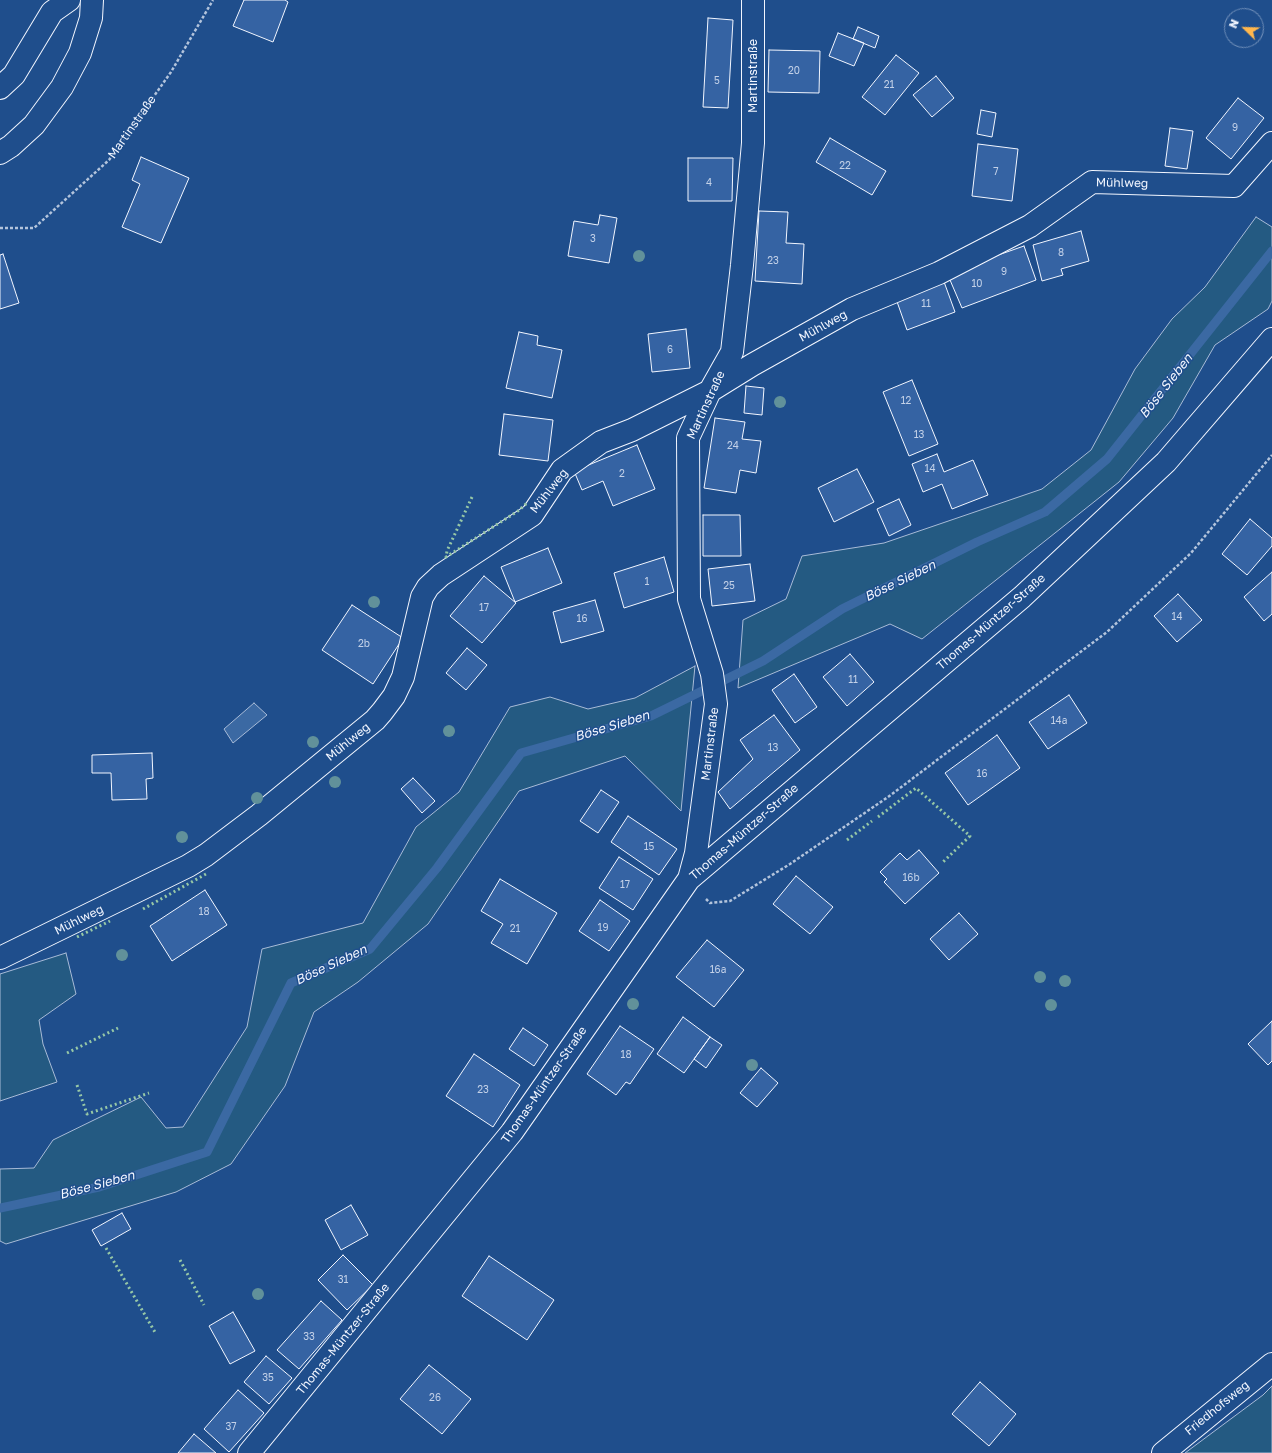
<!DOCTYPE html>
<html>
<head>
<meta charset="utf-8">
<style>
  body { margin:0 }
  #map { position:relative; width:1272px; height:1453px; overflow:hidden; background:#1f4e8c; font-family:"Golos Text",sans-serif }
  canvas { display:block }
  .north { position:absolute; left:1224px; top:8px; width:40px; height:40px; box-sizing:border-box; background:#1f4e8c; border:1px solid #7391ba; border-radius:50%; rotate:293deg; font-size:11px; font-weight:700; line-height:16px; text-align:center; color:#f2f6ff }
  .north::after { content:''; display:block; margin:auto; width:14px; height:18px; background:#ffb74d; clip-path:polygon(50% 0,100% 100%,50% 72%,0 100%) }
</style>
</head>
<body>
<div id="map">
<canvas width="1272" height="1453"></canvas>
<div class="north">N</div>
</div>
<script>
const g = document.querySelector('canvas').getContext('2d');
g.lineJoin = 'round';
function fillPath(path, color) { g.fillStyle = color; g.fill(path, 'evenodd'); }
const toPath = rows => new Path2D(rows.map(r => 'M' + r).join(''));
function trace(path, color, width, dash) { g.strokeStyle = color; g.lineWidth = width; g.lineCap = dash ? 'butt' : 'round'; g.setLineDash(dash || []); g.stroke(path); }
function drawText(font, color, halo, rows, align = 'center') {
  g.font = font + ' "Golos Text",sans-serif'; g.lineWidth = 3; g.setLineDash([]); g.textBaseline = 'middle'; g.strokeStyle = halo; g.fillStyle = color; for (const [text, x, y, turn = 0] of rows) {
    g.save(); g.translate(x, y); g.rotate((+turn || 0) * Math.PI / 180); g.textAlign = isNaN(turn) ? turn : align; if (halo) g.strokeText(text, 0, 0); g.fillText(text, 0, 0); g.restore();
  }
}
const green = toPath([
  [1256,217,1272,227,1272,301,1268,309,1215,345,1173,418,1119,482,922,639,890,624,738,688,743,620,786,599,802,556,884,543,1042,489,1091,450,1135,369,1172,319,1205,287,1256,217],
  [695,666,681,811,625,756,519,791,428,924,358,982,314,1012,285,1086,231,1164,176,1192,6,1244,0,1241,0,1169,34,1168,53,1140,141,1097,166,1128,183,1127,247,1027,262,949,363,923,416,827,459,792,510,707,550,697,588,709,635,698,695,666],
  [66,953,76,994,39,1020,43,1044,57,1082,0,1101,0,974,66,953],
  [1272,1386,1272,1453,1185,1453,1263,1395,1272,1386]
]);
fillPath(green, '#245a82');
trace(green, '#a8bbd7', 1);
const water = toPath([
  [254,703,267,715,233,743,224,729,254,703]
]);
fillPath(water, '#3b69a3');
trace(water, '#a8bbd7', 1);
trace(toPath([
  [0,1208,99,1187,207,1152,291,983,370,949,437,868,521,753,651,716,763,661,842,609,977,542,1045,512,1107,459,1272,251]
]), '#3b69a3', 9);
const building = toPath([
  [244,0,285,0,288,2,273,42,233,26,244,0],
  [708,18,733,20,728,108,703,107,708,18],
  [858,27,879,36,875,48,853,39,858,27],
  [838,33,864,43,854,66,829,56,838,33],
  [769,50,820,51,819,93,768,92,769,50],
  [896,55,919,73,885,115,862,97,896,55],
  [936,76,954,98,932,117,913,95,936,76],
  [1238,98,1264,118,1231,159,1206,138,1238,98],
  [981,110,996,113,992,137,977,134,981,110],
  [1170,128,1193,131,1187,169,1165,166,1170,128],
  [830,138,886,171,872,195,816,162,830,138],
  [978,144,1018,149,1012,201,972,196,978,144],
  [141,157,189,178,161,243,122,227,140,184,132,180,141,157],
  [688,158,733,158,732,201,688,201,688,158],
  [759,211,788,212,786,243,804,244,802,284,755,281,759,211],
  [600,215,617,218,609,263,568,256,574,221,598,225,600,215],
  [1081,231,1089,261,1061,269,1063,275,1042,281,1033,245,1081,231],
  [1024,246,1036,280,962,308,947,273,1024,246],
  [3,254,19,303,0,309,0,255,3,254],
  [943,279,955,312,907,330,895,296,943,279],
  [686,329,690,368,652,372,648,334,686,329],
  [519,332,538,336,537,345,562,350,552,398,506,388,519,332],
  [912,380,938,444,909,456,883,392,912,380],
  [746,386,764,388,762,415,744,413,746,386],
  [504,414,553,420,548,461,499,455,504,414],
  [715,418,745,422,742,439,761,441,756,473,740,470,736,493,704,488,715,418],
  [637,445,655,489,613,506,603,481,582,490,574,471,637,445],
  [937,454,944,472,973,460,988,495,952,509,942,484,923,492,912,464,937,454],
  [857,469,874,502,834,522,818,488,857,469],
  [899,499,911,525,889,536,877,509,899,499],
  [703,515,740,515,741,556,703,556,703,515],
  [1250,519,1272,538,1272,546,1247,575,1222,554,1250,519],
  [548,548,562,583,515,602,501,567,548,548],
  [664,557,674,592,624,608,614,573,664,557],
  [750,564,755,601,712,606,708,569,750,564],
  [1272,572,1272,614,1264,621,1244,597,1272,572],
  [484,576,516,603,482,643,450,616,484,576],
  [1178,594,1202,620,1177,642,1154,616,1178,594],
  [595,600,604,631,561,643,553,612,595,600],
  [352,605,403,638,373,684,322,650,352,605],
  [467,648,487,665,466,690,446,673,467,648],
  [850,654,874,682,847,706,823,677,850,654],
  [794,674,817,707,795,723,772,690,794,674],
  [1069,695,1087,723,1048,749,1029,722,1069,695],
  [774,715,800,750,730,809,718,792,753,759,740,740,774,715],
  [997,735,1020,768,968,805,945,773,997,735],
  [152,753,153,778,146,779,147,799,112,800,111,773,92,773,92,755,152,753],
  [413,778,435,801,422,813,401,789,413,778],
  [601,790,619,802,598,833,580,821,601,790],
  [628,816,677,849,659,875,611,842,628,816],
  [919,850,939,873,905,904,884,882,887,879,880,872,900,853,907,860,919,850],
  [619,857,653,879,633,910,599,888,619,857],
  [796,876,833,907,810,934,773,904,796,876],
  [500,879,557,913,527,964,491,943,503,924,481,911,500,879],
  [205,890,227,925,172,961,150,926,205,890],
  [600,900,630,921,609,951,579,931,600,900],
  [959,913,978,934,949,960,930,939,959,913],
  [707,940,744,970,714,1007,676,977,707,940],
  [683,1017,710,1037,684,1073,657,1054,683,1017],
  [1272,1021,1272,1061,1268,1065,1248,1044,1272,1021],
  [620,1026,654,1049,630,1084,626,1082,616,1095,587,1074,620,1026],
  [523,1028,548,1045,534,1066,509,1049,523,1028],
  [710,1037,722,1045,706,1068,694,1059,710,1037],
  [474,1054,520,1085,493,1127,446,1096,474,1054],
  [761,1068,778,1083,757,1107,740,1093,761,1068],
  [351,1205,368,1235,341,1250,325,1220,351,1205],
  [122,1213,131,1229,101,1246,92,1230,122,1213],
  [343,1255,373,1285,347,1310,318,1280,343,1255],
  [489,1256,554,1300,527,1340,462,1296,489,1256],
  [321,1301,342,1320,299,1369,277,1350,321,1301],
  [233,1312,255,1351,230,1364,209,1326,233,1312],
  [266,1356,292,1378,269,1404,244,1382,266,1356],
  [429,1365,471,1399,442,1434,400,1399,429,1365],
  [980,1382,1016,1414,989,1446,952,1414,980,1382],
  [238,1390,264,1413,229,1452,204,1429,238,1390],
  [194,1434,216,1453,178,1453,194,1434]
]);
fillPath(building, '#3563a3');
trace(building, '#f2f6ff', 1);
const minor = toPath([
  [0,88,14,75,52,12,69,0],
  [689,879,696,853,716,704,712,674,689,599,688,438,710,391,732,352,742,265,753,143,753,0],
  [0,958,188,866,206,855,259,815,375,720,382,712,394,696,403,677,422,597,428,587,441,575,532,515,562,470,601,442,632,430,710,391,752,365,852,309,939,273,1030,226,1092,182,1234,186,1272,143],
  [249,1453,512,1132,689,879,1022,597,1166,462,1272,339],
  [1163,1453,1272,1364]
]);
const major = toPath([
  [0,153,11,146,34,125,62,87,80,53,91,18,92,0]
]);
trace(minor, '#f2f6ff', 24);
trace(major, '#f2f6ff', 24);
trace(toPath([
  [0,228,34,228,109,160,171,72,213,0],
  [706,899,710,903,730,901,790,864,888,797,1107,632,1191,553,1272,455]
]), '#b3c4dc', 2.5, [3, 2]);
trace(minor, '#1f4e8c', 22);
trace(major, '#1f4e8c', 22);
trace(toPath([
  [472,497,447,551,446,557,518,511,527,503],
  [878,817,916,788,970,836,943,862],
  [847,840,872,821],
  [143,909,206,874],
  [77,937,110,921],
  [67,1053,118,1028],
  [77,1085,87,1114,149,1093],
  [106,1248,156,1334],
  [180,1260,204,1305]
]), '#97c8a6', 3, [2, 3]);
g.fillStyle = '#61919a';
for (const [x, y] of [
  [639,256],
  [780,402],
  [374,602],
  [449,731],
  [313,742],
  [335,782],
  [257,798],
  [182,837],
  [122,955],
  [1040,977],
  [1065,981],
  [633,1004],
  [1051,1005],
  [752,1065],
  [258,1294]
]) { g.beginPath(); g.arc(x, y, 6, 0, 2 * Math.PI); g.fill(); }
drawText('10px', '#c3d1e8', null, [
  ["20",794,71],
  ["5",717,81],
  ["21",889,85],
  ["9",1235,128],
  ["22",845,166],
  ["7",996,172],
  ["4",709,183],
  ["3",593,239],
  ["8",1061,253],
  ["23",773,261],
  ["9",1004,272],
  ["10",977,284],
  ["11",926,304],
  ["6",670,350],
  ["12",906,401],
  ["13",919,435],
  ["24",733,446],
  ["14",930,469],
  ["2",622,474],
  ["1",647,582],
  ["25",729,586],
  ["17",484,608],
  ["14",1177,617],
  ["16",582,619],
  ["2b",364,644],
  ["11",853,680],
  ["14a",1059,721],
  ["13",773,748],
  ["16",982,774],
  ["15",649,847],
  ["16b",911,878],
  ["17",625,885],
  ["18",204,912],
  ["19",603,928],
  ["21",515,929],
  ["16a",718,970],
  ["18",626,1055],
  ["23",483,1090],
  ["31",343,1280],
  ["33",309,1337],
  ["35",268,1378],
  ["26",435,1398],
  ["37",231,1427]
]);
drawText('12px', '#f2f6ff', '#1f4e8c', [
  ["Martinstraße",753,76,-90],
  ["Martinstraße",132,127,-55],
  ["Mühlweg",1122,183,1],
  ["Mühlweg",823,326,-29],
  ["Martinstraße",706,405,-65],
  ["Mühlweg",549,491,-52],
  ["Thomas-Müntzer-Straße",991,622,-41],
  ["Mühlweg",348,742,-39],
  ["Martinstraße",710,744,-83],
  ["Thomas-Müntzer-Straße",744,832,-41],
  ["Mühlweg",79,920,-26],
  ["Thomas-Müntzer-Straße",544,1085,-55],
  ["Thomas-Müntzer-Straße",343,1339,-51],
  ["Friedhofsweg",1217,1408,-39]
]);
drawText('italic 13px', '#f2f6ff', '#1f4e8c', [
  ["Böse Sieben",1166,386,-52],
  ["Böse Sieben",900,581,-26],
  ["Böse Sieben",612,726,-17],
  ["Böse Sieben",331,965,-25],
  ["Böse Sieben",97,1185,-15]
]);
</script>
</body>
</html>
